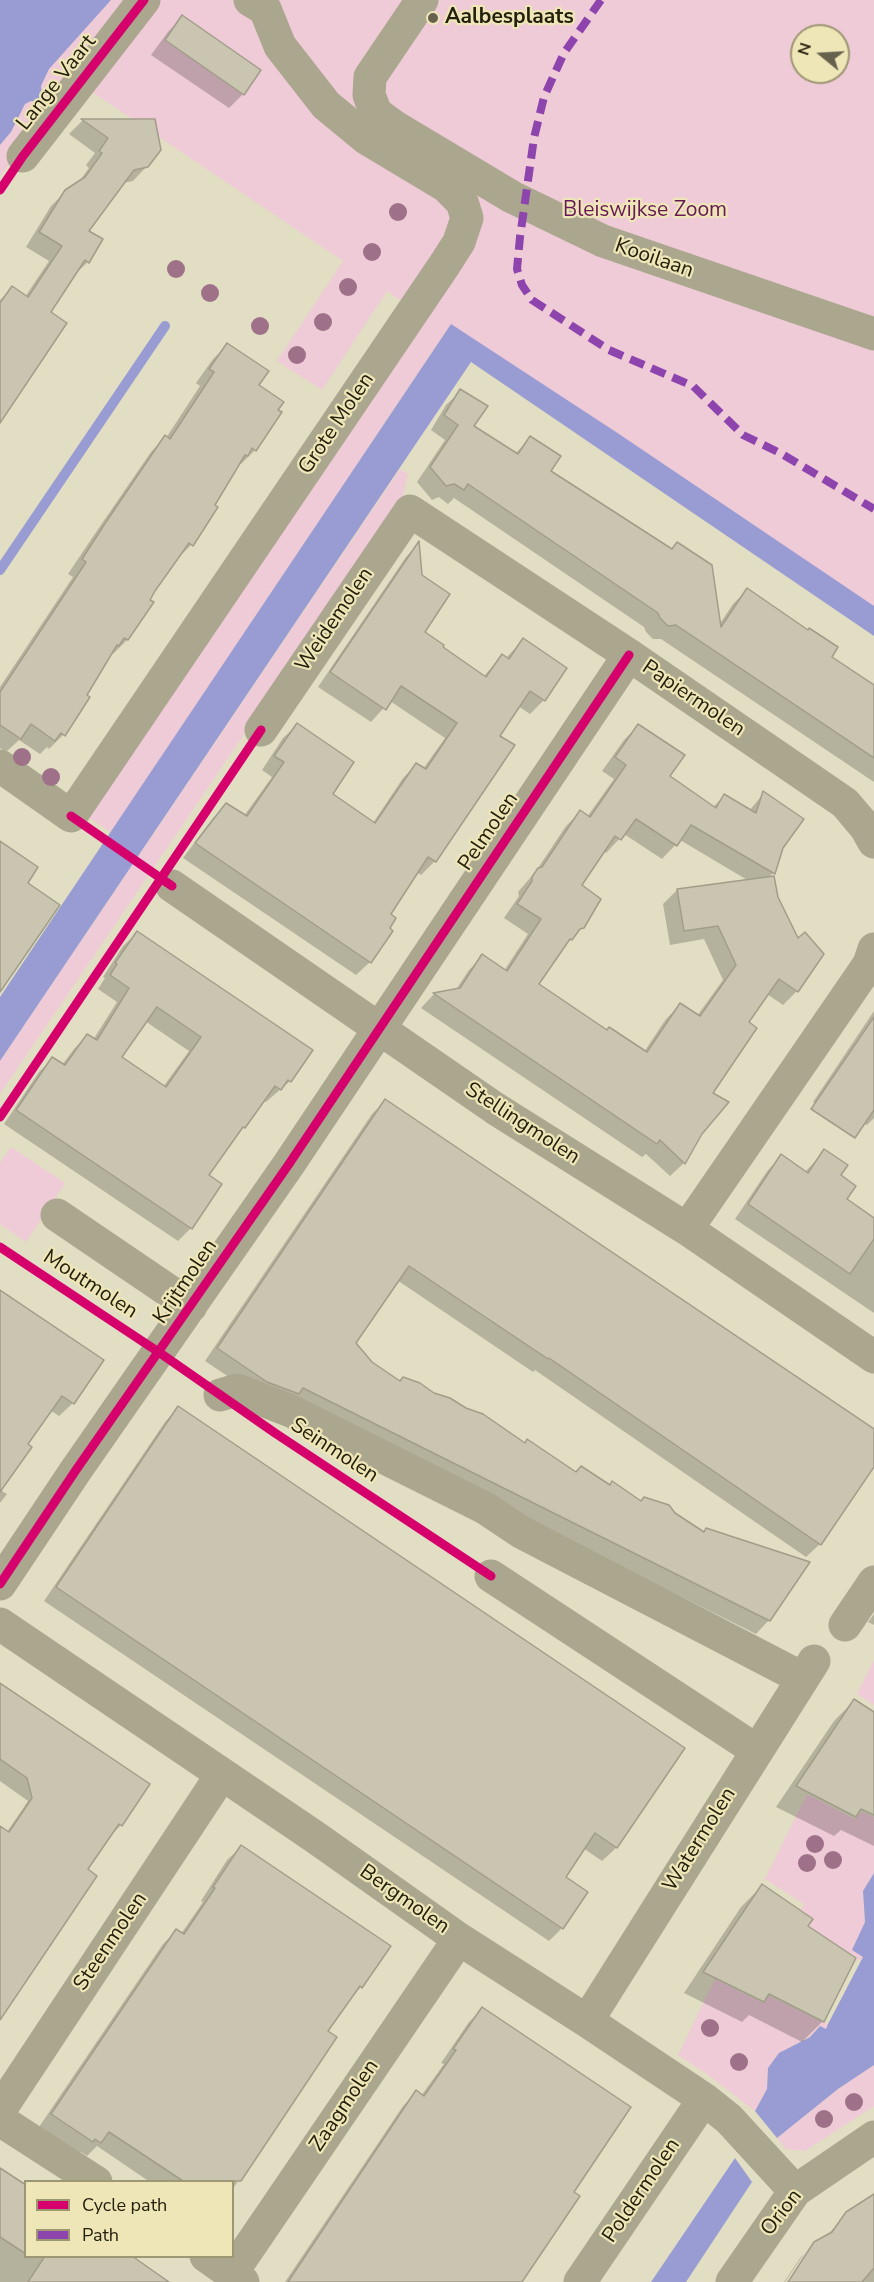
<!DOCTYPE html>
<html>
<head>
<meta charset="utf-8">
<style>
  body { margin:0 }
  #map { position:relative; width:874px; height:2282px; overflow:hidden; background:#e2dec4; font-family:"Nunito Sans",sans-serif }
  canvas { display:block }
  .legend { position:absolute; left:24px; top:2180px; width:210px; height:78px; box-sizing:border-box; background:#efe6b7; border:2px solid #9e9773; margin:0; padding:8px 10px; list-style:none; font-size:18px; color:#24200e }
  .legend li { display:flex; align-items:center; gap:12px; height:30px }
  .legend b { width:30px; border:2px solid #9e9773 }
  .north { position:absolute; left:790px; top:24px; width:60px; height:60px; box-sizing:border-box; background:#efe6b7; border:2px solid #9e9773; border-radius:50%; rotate:288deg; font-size:16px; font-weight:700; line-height:24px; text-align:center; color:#24200e }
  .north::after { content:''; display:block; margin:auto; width:21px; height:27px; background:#66624e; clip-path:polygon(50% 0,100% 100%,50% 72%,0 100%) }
</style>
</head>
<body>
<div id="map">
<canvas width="874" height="2282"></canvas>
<ul class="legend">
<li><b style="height:8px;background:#d6006c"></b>Cycle path</li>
<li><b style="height:8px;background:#8e44ad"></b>Path</li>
</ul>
<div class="north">N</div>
</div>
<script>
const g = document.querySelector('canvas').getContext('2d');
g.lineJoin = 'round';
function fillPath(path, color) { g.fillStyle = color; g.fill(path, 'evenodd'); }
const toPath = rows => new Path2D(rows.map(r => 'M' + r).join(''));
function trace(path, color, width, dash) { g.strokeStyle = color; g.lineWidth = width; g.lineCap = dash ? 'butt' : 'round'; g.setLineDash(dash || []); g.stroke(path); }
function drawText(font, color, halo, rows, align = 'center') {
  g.font = font + ' "Nunito Sans",sans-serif'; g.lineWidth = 4.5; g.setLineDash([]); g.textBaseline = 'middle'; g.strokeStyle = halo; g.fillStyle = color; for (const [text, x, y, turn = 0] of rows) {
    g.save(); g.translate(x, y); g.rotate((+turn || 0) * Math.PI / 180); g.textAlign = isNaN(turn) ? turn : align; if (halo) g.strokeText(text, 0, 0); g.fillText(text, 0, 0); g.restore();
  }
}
fillPath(toPath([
  [22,0,874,0,874,619,446,331,111,832,89,818,425,317,387,291,322,390,277,361,343,261,73,79,0,176,0,145,11,132,25,104,31,101,41,86,49,69],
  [802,36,838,36,838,72,802,72],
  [400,469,408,474,401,503,0,1094,0,1061],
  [11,1147,65,1183,26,1242,0,1224,0,1163],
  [874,1660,874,1705,857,1694],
  [807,1794,855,1819,862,1812,874,1817,874,1873,863,1891,865,1922,853,1950,863,1956,860,1961,809,1926,814,1919,801,1910,804,1904,765,1879],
  [715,1979,763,2003,769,1996,828,2024,826,2029,820,2026,810,2036,779,2054,768,2068,767,2089,755,2111,707,2074,678,2055],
  [874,2065,874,2106,805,2151,786,2149,777,2138,838,2089]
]), '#efcad7');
fillPath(toPath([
  [0,0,111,0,49,69,41,86,42,97,38,102,31,101,25,104,11,132,0,145],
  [451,324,619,434,874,606,874,636,471,362,0,1061,0,997],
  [874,1873,874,2065,838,2089,777,2138,755,2111,767,2089,768,2068,779,2053,810,2037,820,2026,826,2029,828,2024,863,1957,852,1950,865,1922,863,1891],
  [735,2158,752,2182,686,2282,651,2282]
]), '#989cd3');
fillPath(toPath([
  [182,17,243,94,229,108,151,55,168,32],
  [154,120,147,166,133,181,123,183,87,231,88,262,73,276,48,312,0,421,0,300,12,288,25,297,49,261,26,247,51,206,66,191,78,183,89,168,86,165,95,153,69,134,82,121],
  [227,345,257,385,255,450,241,464,239,462,191,545,177,559,148,600,127,640,113,654,111,652,85,695,88,698,63,735,49,749,47,747,40,754,19,740,6,752,0,748,0,687,73,577,68,574,92,538,151,452,165,437,166,438,200,386,196,383,213,359],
  [461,391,472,427,515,454,530,438,548,471,671,550,677,544,719,625,733,604,747,590,829,657,874,687,874,782,661,639,653,639,646,632,644,627,454,498,448,504,439,497,432,500,417,482,445,440,431,430,446,405],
  [418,544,423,632,440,648,483,677,502,656,506,658,523,640,544,700,530,714,518,706,498,736,512,746,435,861,421,875,417,872,389,915,370,962,356,975,183,858,213,818,227,804,244,816,272,777,262,770,283,738,297,725,330,794,373,823,403,778,416,765,423,769,445,738,390,701,371,722,318,687,406,557],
  [638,726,668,777,713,807,724,796,749,811,764,793,782,848,773,873,768,878,797,991,783,1005,767,994,746,1022,711,1094,701,1133,684,1163,670,1176,646,1154,642,1157,421,1008,434,994,455,991,469,970,483,956,504,971,528,934,504,918,519,896,518,892,536,871,566,826,580,812,587,817,614,779,602,771,624,740],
  [624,834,662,859,680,840,749,881,677,890,663,904,670,945,704,939,723,980,697,1016,680,1005,666,1019,644,1052,607,1032,537,985,562,948,582,927,580,886,603,851,606,853],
  [137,933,310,1050,290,1081,266,1102,263,1100,207,1176,191,1228,178,1241,4,1124,39,1072,52,1059,62,1065,74,1049,87,1035,93,1040,117,1002,98,989,105,978,103,977,123,946],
  [145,1021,189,1051,163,1087,120,1057],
  [874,1011,874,1118,867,1125,813,1102],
  [385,1101,874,1430,874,1464,820,1544,806,1557,535,1370,533,1372,397,1280,354,1343,371,1363,400,1383,434,1394,575,1473,609,1486,641,1502,769,1620,756,1634,289,1401,254,1394,205,1361,372,1114],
  [825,1151,839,1176,844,1200,874,1219,874,1313,735,1219,768,1170,782,1156,805,1172],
  [0,1291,102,1360,73,1403,59,1416,50,1410,26,1445,0,1490,7,1494,0,1503],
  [178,1408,683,1748,616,1848,602,1861,583,1848,563,1877,562,1928,549,1941,44,1601,165,1422],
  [874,1614,874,1625,868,1622],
  [0,1685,121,1825,109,1837,86,1870,0,2017,0,1828,7,1832,28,1801,0,1781],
  [855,1700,874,1714,874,1846,841,1830,834,1836,776,1807,834,1721],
  [241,1847,361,1987,349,1998,326,2032,335,2038,232,2190,232,2182,150,2182,97,2146,87,2156,81,2152,79,2154,39,2127,163,1944,176,1931,181,1934,203,1902,201,1901,227,1860],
  [762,1886,806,1927,823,2021,802,2042,749,2015,742,2022,684,1993,741,1907],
  [482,2009,572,2192,520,2282,285,2282,403,2106,417,2092,421,2096,444,2064,441,2063,469,2022],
  [0,2173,26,2187,26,2256,129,2256,167,2282,0,2282],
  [874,2195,874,2282,789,2282,810,2251,808,2251,826,2237,847,2213],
  [804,2254,785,2282,784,2282,801,2257]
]), '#0003');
trace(toPath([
  [0,570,165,326]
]), '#989cd3', 10);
const building = toPath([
  [182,15,261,70,244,95,165,40,182,15],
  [81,119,155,119,161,150,148,167,134,170,89,231,103,239,89,263,85,260,51,312,67,323,0,423,0,303,12,286,28,297,62,246,39,232,65,190,85,177,102,153,99,151,108,138,81,119],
  [227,343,269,371,259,385,284,402,278,410,282,412,256,451,252,448,248,456,245,455,215,505,218,507,193,546,189,543,155,591,150,600,154,602,128,640,124,638,119,646,117,645,87,695,90,697,65,736,61,733,55,741,31,724,21,739,0,725,0,692,86,562,82,559,106,522,165,435,170,439,214,372,209,369,227,343],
  [460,389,488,406,474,426,518,454,530,436,561,456,551,471,672,549,677,542,712,565,721,627,747,588,808,630,809,628,838,647,832,657,874,685,874,758,676,625,668,626,660,618,658,613,468,484,464,490,454,484,446,486,430,467,458,425,444,415,460,389],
  [419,541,422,575,450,594,425,632,444,645,443,647,486,677,502,654,509,659,523,638,567,668,545,701,530,691,500,736,515,745,436,862,428,857,391,914,396,918,390,928,393,931,371,963,195,843,226,803,247,816,284,762,274,756,297,723,354,762,333,794,375,823,416,763,426,769,457,723,401,686,386,710,330,672,419,541],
  [638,724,685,755,670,776,716,808,724,794,756,813,763,791,804,819,783,848,775,874,691,825,677,846,636,819,621,840,615,836,582,885,601,899,584,928,580,929,572,940,570,939,539,984,607,1030,609,1027,647,1052,680,1003,700,1016,736,965,718,926,684,931,677,889,774,876,778,897,798,938,805,932,824,954,798,992,779,979,749,1022,757,1028,713,1093,729,1102,702,1134,685,1164,660,1140,657,1144,433,993,460,988,482,954,507,971,541,919,517,904,532,881,532,877,538,868,542,867,580,810,590,817,626,765,615,757,638,724],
  [0,841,38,867,28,883,60,905,0,992,0,841],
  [137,931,313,1050,291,1082,288,1080,281,1090,275,1086,245,1128,243,1127,209,1175,222,1184,192,1229,16,1110,52,1057,65,1065,87,1034,97,1040,129,988,110,975,117,964,115,963,137,931],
  [157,1007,201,1037,166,1087,122,1057,157,1007],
  [874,1017,874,1110,855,1138,811,1109,874,1017],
  [385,1099,874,1429,874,1467,821,1545,549,1358,548,1359,409,1266,356,1343,372,1362,400,1381,403,1377,420,1383,434,1393,450,1398,466,1408,483,1414,525,1443,527,1439,576,1472,581,1466,610,1485,612,1481,641,1501,644,1497,669,1505,675,1513,704,1532,706,1528,810,1562,770,1621,303,1388,299,1394,267,1382,217,1348,385,1099],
  [824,1149,848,1165,841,1175,856,1186,847,1199,874,1218,874,1239,850,1274,748,1204,781,1154,808,1173,824,1149],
  [0,1290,104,1360,74,1404,62,1396,28,1444,32,1447,0,1492,0,1290],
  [178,1406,685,1748,617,1848,595,1833,566,1877,588,1892,563,1929,56,1587,178,1406],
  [0,1683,150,1784,122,1826,119,1824,88,1869,97,1876,0,2020,0,1826,9,1832,32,1798,27,1778,0,1759,0,1683],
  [854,1699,874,1712,874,1815,861,1809,856,1817,796,1786,854,1699],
  [241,1845,391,1946,362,1988,360,1986,328,2031,337,2037,241,2181,183,2181,109,2132,101,2143,95,2139,93,2142,51,2114,176,1929,184,1934,215,1888,213,1887,241,1845],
  [762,1884,813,1919,808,1926,856,1958,824,2022,769,1994,764,2002,703,1972,762,1884],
  [482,2007,631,2107,574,2192,580,2196,522,2282,288,2282,416,2090,424,2096,456,2050,453,2049,482,2007],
  [0,2168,26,2185,26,2254,0,2237,0,2168],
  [874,2194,874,2268,862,2282,788,2282,814,2242,832,2232,846,2212,874,2194],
  [45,2256,132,2256,169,2282,28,2282,45,2256]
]);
fillPath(building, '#c9c5b1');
trace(building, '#a19d89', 1.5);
trace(toPath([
  [422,0,370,77,369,95,376,113,395,127,512,197,603,241,874,334],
  [23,156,144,0],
  [261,730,410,511,629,655,845,803,866,828,874,842],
  [0,766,71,816,445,264,459,242,467,218,462,202,446,186,366,138,326,105,280,46,265,9,250,0],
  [172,886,496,1109,687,1229,874,1357],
  [57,1215,191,1306],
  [687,1229,869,964,874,949],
  [220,1395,237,1390,291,1411,485,1508,521,1532,802,1678],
  [491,1576,756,1750],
  [0,1584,76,1470,289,1164,629,655],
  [0,1624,315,1837,459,1939,587,2021,704,2099,729,2119,795,2191],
  [845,1625,874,1582],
  [587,2021,814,1661],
  [0,2110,222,1774],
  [0,2120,96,2182],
  [206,2256,243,2282],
  [231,2274,459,1939],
  [580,2282,704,2099],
  [732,2282,795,2191,874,2137]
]), '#aba78f', 33);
trace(toPath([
  [601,0,564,53,544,97,534,138,520,237,517,269,522,285,532,300,609,350,693,386,743,435,782,454,874,509]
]), '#8e44ad', 8, [15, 8]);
trace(toPath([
  [0,190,23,156,144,0],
  [71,816,172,886],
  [0,1117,261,730],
  [0,1247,160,1353,275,1433,491,1576],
  [0,1584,76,1470,289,1164,629,655]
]), '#d6006c', 9);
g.fillStyle = '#9e7188';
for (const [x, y] of [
  [398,212],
  [372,252],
  [176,269],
  [348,287],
  [210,293],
  [323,322],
  [260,326],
  [297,355],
  [22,757],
  [51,777],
  [815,1844],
  [833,1860],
  [807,1863],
  [710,2028],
  [739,2062],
  [854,2102],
  [824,2119]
]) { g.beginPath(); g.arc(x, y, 9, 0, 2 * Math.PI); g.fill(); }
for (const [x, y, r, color] of [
  [433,18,6,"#66624e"]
]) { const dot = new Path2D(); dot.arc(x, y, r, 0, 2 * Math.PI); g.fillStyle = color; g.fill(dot); trace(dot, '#efe6b7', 2); }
drawText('bold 21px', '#24200e', '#efe6b7', [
  ["Aalbesplaats",445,18]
], 'left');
drawText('21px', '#24200e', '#efe6b7', [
  ["Lange Vaart",57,83,-52],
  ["Kooilaan",654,259,19],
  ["Grote Molen",337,424,-56],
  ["Weidemolen",335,620,-56],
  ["Papiermolen",693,699,34],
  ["Pelmolen",489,832,-56],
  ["Stellingmolen",522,1124,33],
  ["Krijtmolen",186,1282,-56],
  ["Moutmolen",90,1285,33],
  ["Seinmolen",334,1451,33],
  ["Watermolen",700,1840,-58],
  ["Bergmolen",404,1900,35],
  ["Steenmolen",111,1942,-56],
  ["Zaagmolen",345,2106,-56],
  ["Poldermolen",642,2191,-56],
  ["Orion",782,2213,-52]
]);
drawText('21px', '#671856', '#efe6b7', [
  ["Bleiswijkse Zoom",645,211]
]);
</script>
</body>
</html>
